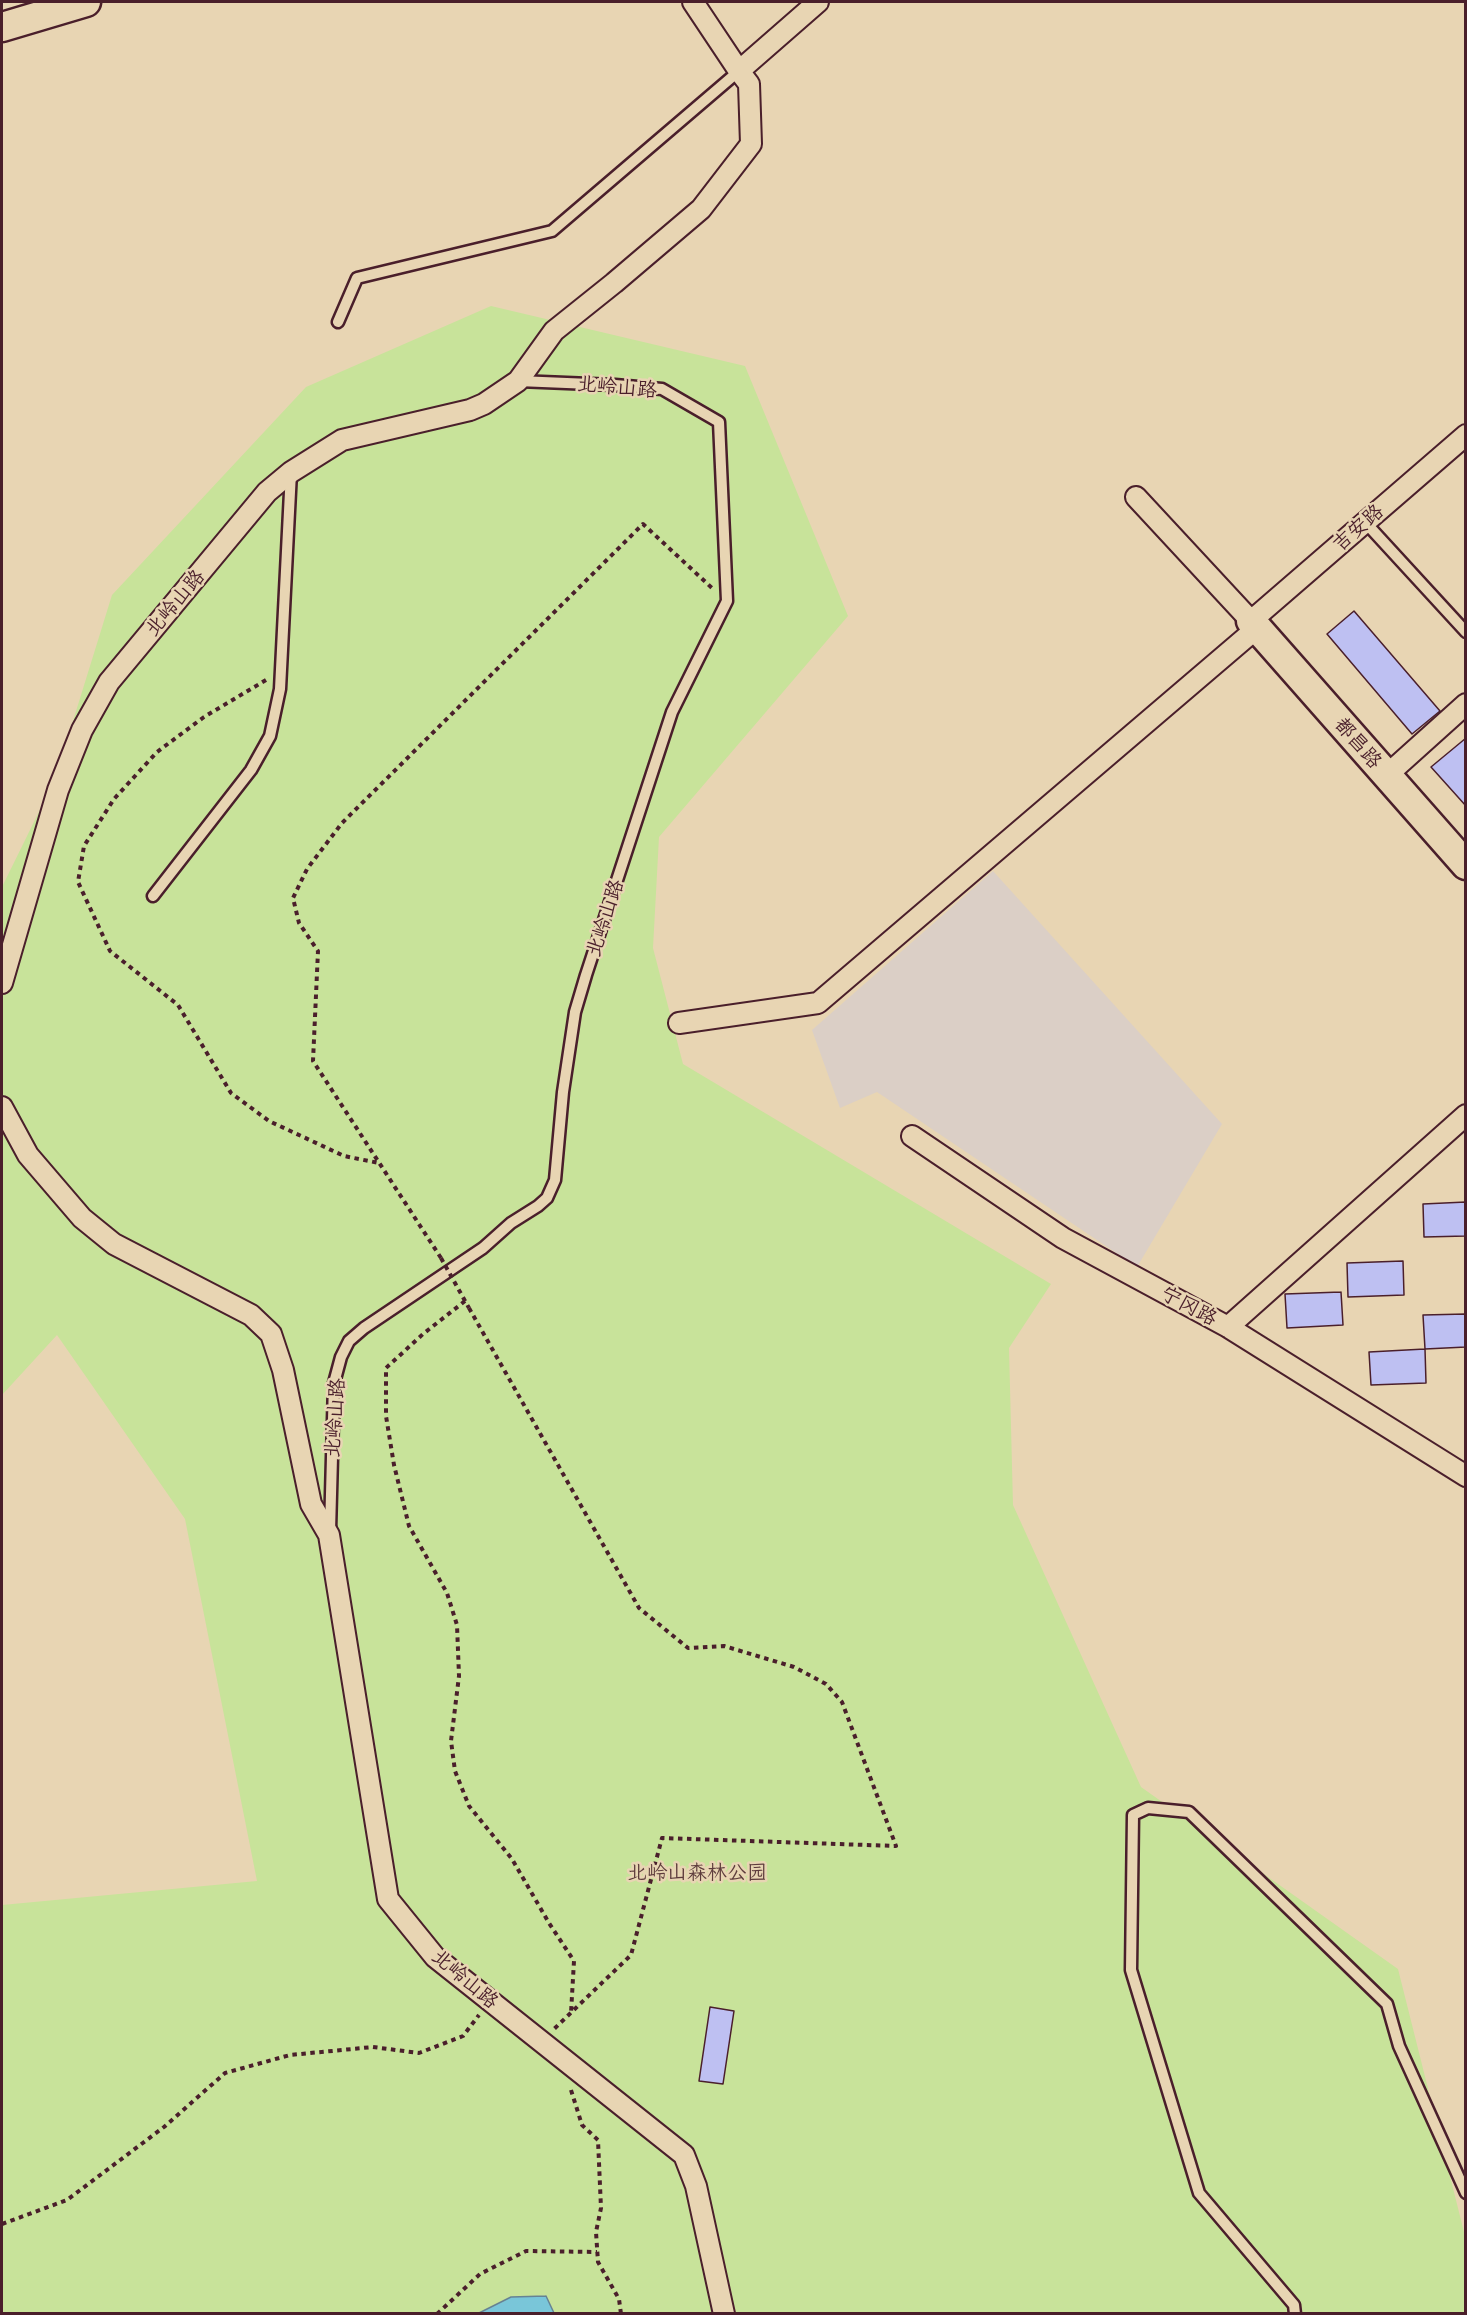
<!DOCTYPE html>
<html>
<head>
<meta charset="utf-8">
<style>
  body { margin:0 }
  #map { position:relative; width:1467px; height:2315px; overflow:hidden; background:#e8d5b3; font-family:Mali,sans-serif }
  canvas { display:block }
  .frame { position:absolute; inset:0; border:3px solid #4a1f2b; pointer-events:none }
</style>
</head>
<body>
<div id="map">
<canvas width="1467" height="2315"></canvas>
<div class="frame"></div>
</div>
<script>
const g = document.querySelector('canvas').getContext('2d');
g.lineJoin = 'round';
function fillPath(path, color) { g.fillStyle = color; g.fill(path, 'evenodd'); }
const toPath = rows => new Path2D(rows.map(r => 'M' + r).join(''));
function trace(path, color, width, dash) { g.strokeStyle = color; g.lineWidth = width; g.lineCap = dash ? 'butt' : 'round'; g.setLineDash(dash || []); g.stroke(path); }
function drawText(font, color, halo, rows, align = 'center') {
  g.font = font + ' Mali,"LXGW WenKai TC",sans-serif'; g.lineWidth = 5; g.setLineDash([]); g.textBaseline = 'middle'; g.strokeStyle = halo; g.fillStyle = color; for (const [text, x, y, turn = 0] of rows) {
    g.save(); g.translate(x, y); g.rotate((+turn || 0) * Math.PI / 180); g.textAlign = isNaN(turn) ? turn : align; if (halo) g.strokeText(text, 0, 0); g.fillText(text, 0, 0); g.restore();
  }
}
fillPath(toPath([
  [993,871,1222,1124,1137,1267,877,1092,840,1108,812,1030]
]), '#dbcfc6');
fillPath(toPath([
  [491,306,745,366,848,616,659,837,653,948,683,1064,1051,1284,1009,1348,1013,1505,1141,1787,1398,1969,1465,2236,1465,2313,2,2313,2,1905,257,1881,185,1519,57,1335,2,1395,2,887,55,779,112,595,306,387]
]), '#c8e39a');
const water = toPath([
  [546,2296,554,2313,479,2313,511,2297,546,2296]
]);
fillPath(water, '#79c6d9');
trace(water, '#668393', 1.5);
const building = toPath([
  [1354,611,1440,711,1412,734,1327,634,1354,611],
  [1466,738,1466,806,1431,767,1466,738],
  [1466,1202,1466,1236,1424,1237,1423,1204,1466,1202],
  [1403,1261,1404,1295,1348,1297,1347,1263,1403,1261],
  [1341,1292,1343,1325,1287,1328,1285,1294,1341,1292],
  [1466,1314,1466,1347,1425,1349,1423,1315,1466,1314],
  [1425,1349,1426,1383,1371,1385,1369,1352,1425,1349],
  [710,2007,734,2011,723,2084,699,2081,710,2007]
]);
fillPath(building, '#bec0f2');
trace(building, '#4a1f2b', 1.5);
const lane = toPath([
  [338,322,357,278,552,231,739,71],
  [1365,522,1466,632],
  [153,896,251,770,270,736,280,689,291,472],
  [330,1531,334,1383,341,1357,349,1341,364,1328,483,1248,511,1223,538,1206,547,1198,555,1180,563,1092,575,1012,586,975,672,712,727,601,719,422,662,389,615,385,518,381],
  [1295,2314,1294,2305,1199,2193,1131,1970,1133,1815,1148,1808,1189,1812,1387,2004,1399,2046,1466,2193]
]);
const street = toPath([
  [693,2,739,71],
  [1136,497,1251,621,1466,435],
  [1387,775,1466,704],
  [2,983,58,790,82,730,109,682,267,492,291,472,342,440,470,410,484,404,518,381,554,331,614,283,701,209,751,144,749,84,739,71,818,2],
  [679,1023,818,1003,1257,628],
  [2,1107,28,1155,82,1218,114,1244,251,1315,271,1334,283,1370,311,1504,329,1535,388,1899,435,1957,684,2155,696,2186,724,2314],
  [912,1136,1063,1238,1228,1327,1466,1476],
  [1228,1327,1466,1115]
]);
const secondary = toPath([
  [2,27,86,2],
  [1251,621,1466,865]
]);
trace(lane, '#4a1f2b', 15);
trace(street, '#4a1f2b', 24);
trace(secondary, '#4a1f2b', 33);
trace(toPath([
  [266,680,204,717,157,752,114,799,84,846,78,882,110,951,178,1005,231,1093,269,1121,344,1156,379,1163],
  [441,1258,313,1061,318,951,299,923,293,898,307,869,342,823,643,524,712,588],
  [465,1301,423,1334,386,1368,386,1416,394,1465,409,1526,447,1593,457,1625,459,1676,451,1741,455,1771,469,1806,512,1859,549,1923,574,1961,571,2013],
  [469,1308,639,1608,688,1648,724,1646,794,1667,826,1684,842,1702,896,1846,662,1838,631,1955,554,2029],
  [571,2090,582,2125,598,2140,601,2208,596,2232,598,2262,619,2299,621,2314],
  [2,2224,67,2200,164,2127,225,2073,290,2055,373,2047,419,2053,463,2036,479,2015],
  [437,2314,480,2274,526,2251,597,2252]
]), '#4a1f2b', 4, [4.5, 4.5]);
trace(lane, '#e8d5b3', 10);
trace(street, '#e8d5b3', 20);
trace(secondary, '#e8d5b3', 28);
trace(toPath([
  [441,1258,469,1308]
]), '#4a1f2b', 4, [4.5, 4.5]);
drawText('20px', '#4a1f2b', '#e8d5b3', [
  ["北岭山路",617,387,5],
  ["吉安路",1358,528,-41],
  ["北岭山路",175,603,-50],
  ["都昌路",1358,743,49],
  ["北岭山路",605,918,-72],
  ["宁冈路",1189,1306,28],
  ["北岭山路",335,1418,-86],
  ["北岭山路",465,1979,40]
]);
drawText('20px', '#5d3c3c', '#e8d5b3', [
  ["北岭山森林公园",697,1873]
]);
</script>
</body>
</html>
